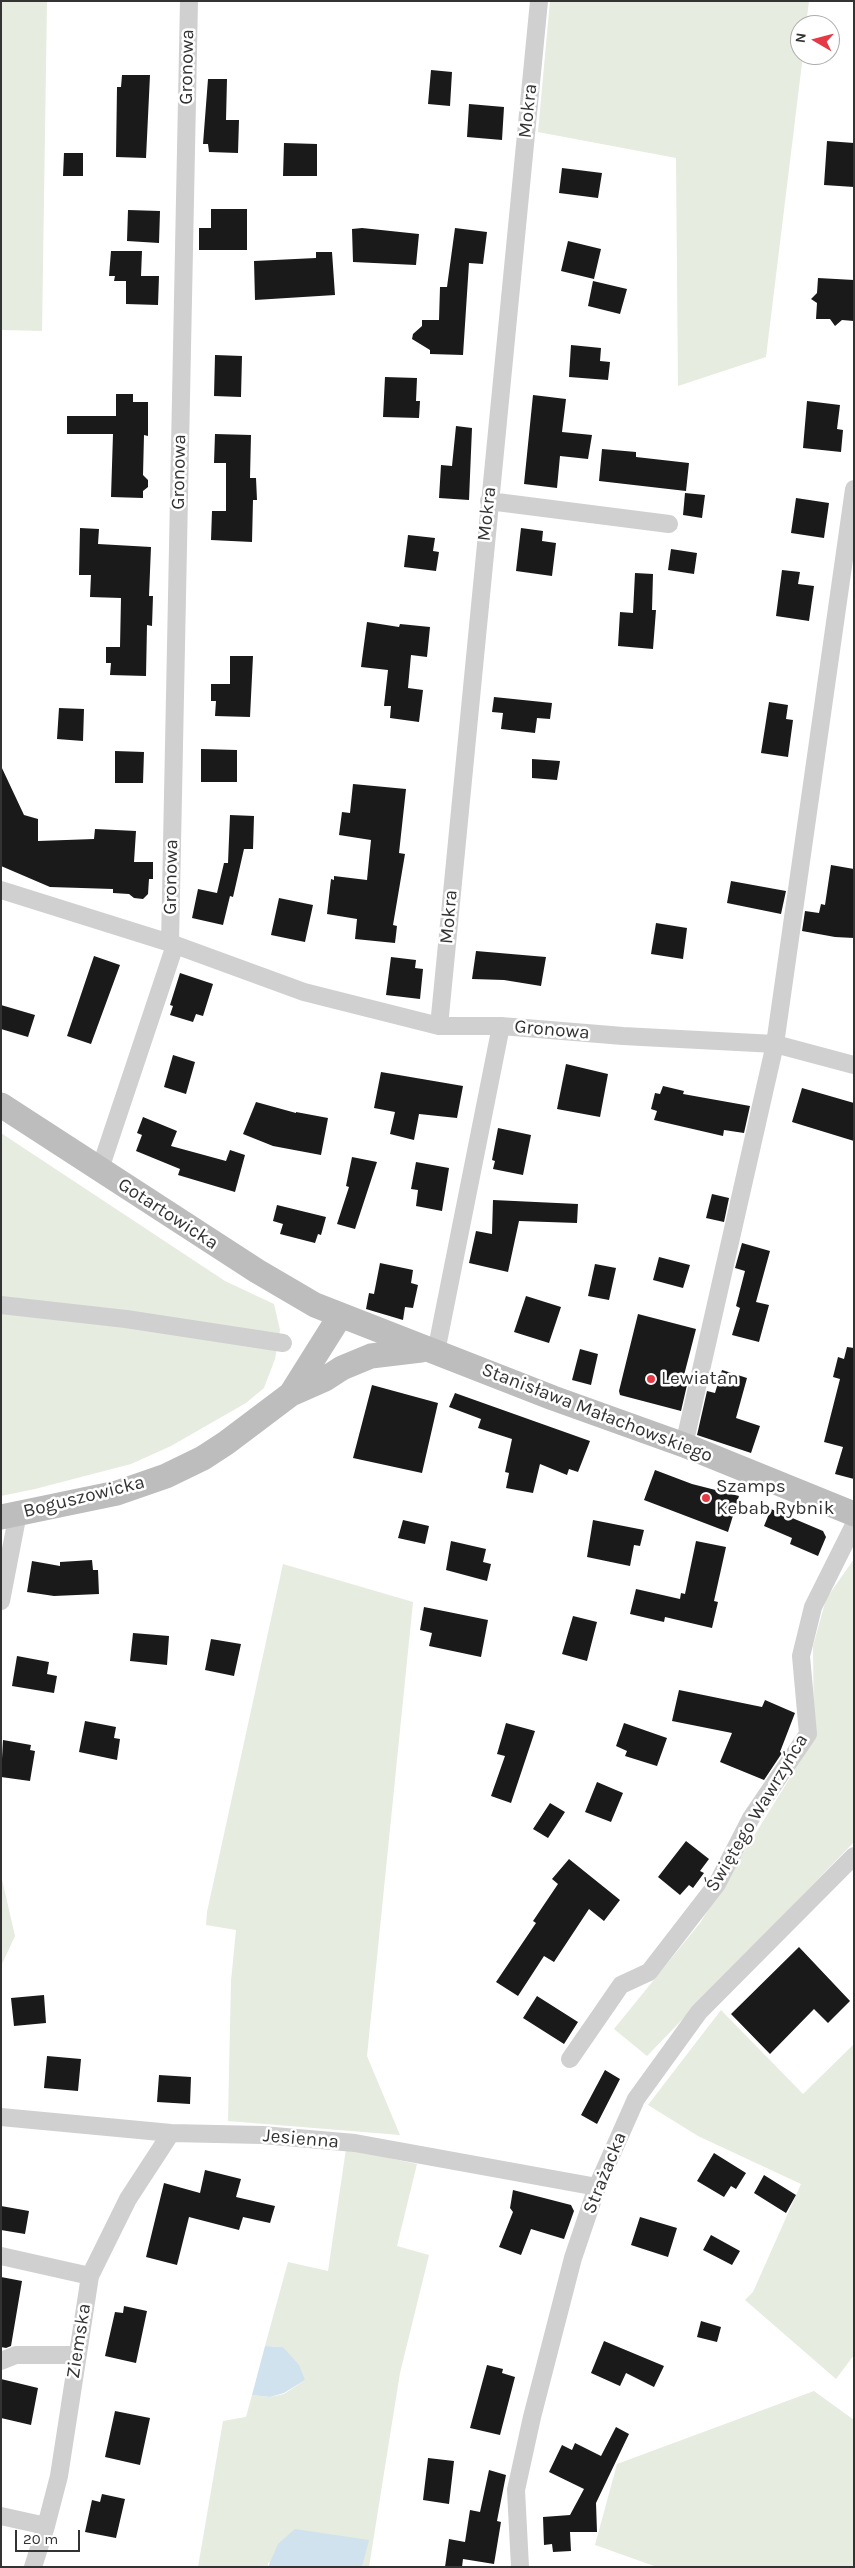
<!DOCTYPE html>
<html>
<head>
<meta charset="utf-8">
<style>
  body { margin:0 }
  #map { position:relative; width:855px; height:2568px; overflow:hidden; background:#fff; font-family:Karla,sans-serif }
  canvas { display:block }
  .frame { position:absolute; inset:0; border:2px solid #333; pointer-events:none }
  .north { position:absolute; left:790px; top:15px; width:50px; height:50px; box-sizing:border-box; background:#fff; border:1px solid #adadad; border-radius:50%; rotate:278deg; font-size:14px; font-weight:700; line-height:20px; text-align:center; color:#333 }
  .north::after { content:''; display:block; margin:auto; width:18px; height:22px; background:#e63946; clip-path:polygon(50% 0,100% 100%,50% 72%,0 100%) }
  .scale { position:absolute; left:15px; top:2530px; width:65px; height:22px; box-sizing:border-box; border:2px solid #333; border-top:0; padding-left:6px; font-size:15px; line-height:18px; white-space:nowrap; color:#333; -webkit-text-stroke:4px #fff; paint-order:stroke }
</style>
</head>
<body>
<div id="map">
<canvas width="855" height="2568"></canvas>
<div class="frame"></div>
<div class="north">N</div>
<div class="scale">20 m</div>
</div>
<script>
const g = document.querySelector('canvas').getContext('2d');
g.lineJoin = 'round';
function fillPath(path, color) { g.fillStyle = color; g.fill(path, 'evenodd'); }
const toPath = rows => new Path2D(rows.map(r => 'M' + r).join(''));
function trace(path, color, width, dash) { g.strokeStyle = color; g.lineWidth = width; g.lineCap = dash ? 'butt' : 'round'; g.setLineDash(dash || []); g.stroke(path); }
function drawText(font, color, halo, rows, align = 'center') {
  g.font = font + ' Karla,sans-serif'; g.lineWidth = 5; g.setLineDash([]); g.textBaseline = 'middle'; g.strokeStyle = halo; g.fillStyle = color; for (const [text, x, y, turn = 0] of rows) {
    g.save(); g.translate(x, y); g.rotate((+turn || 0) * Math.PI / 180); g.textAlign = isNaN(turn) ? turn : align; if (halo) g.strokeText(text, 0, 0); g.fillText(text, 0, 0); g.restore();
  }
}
fillPath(toPath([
  [1,1,47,1,42,331,1,330],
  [550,1,809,1,806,25,800,25,800,55,803,55,766,357,678,386,676,158,538,132],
  [1,1133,225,1281,274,1304,280,1330,275,1359,264,1388,246,1403,171,1446,131,1464,35,1489,1,1496],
  [854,1559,854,1842,647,2056,614,2029,700,1923,814,1739,813,1646,826,1599],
  [283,1564,413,1602,367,2056,400,2135,228,2121,231,1981,236,1930,206,1925,207,1912],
  [1,1875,15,1936,1,1966],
  [721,2010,803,2094,854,2044,854,2355,836,2379,745,2300,753,2292,801,2184,698,2136,648,2105],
  [346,2149,417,2164,397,2246,429,2255,400,2373,369,2567,362,2567,368,2540,268,2563,268,2567,198,2567,223,2421,246,2417,252,2395,270,2397,284,2394,305,2380,283,2347,265,2346,288,2262,328,2271],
  [814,2391,854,2420,854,2567,657,2567,595,2545,617,2464]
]), '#e6ecdf');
fillPath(toPath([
  [265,2346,283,2347,299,2365,305,2380,284,2393,270,2397,252,2395],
  [295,2529,369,2540,362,2567,268,2567,278,2544]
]), '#cfe2ee');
fillPath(toPath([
  [431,70,452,72,450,106,428,104],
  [122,75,150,75,146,158,116,157,117,87,121,87],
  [208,79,227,79,226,120,239,120,238,153,209,152,208,144,203,144],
  [469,104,504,107,502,140,467,137],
  [827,141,854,143,854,187,824,185],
  [284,143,317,144,317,176,283,176],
  [64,153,83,153,83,176,63,176],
  [562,168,602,173,598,198,559,193],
  [211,209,247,209,247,250,199,250,199,228,211,228],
  [128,210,160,211,159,243,127,241],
  [362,228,419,234,416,265,353,262,352,229],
  [455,228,487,232,483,264,469,263,463,355,430,354,430,350,412,339,413,334,422,326,422,320,439,320,440,287,447,287],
  [568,241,601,249,594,279,561,271],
  [111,251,142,251,141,276,159,276,158,305,126,304,126,281,114,281,115,276,109,276],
  [316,252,332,252,335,295,255,300,254,261,316,258],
  [818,278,854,280,854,321,842,320,835,326,830,319,816,319,817,303,811,299,817,293],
  [593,281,627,289,620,314,588,306],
  [571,345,601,348,600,361,610,362,608,380,569,377],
  [215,355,242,356,241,397,214,396],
  [385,377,417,378,416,401,420,401,419,418,383,417],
  [116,394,133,394,133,402,148,402,148,436,144,435,143,475,148,480,148,487,143,491,143,498,111,497,113,434,67,434,67,416,116,416],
  [533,395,566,399,562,432,592,435,588,459,560,456,557,488,524,484],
  [807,401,840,405,837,429,843,430,841,452,803,448],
  [456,426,472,428,469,500,439,498,441,465,452,466],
  [215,434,251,435,250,478,256,478,257,500,253,500,252,542,211,540,212,511,226,511,226,463,214,463],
  [602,449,636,452,636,457,689,463,686,491,599,481],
  [685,493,705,495,702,518,683,515],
  [796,498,829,503,824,538,791,533],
  [80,528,99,529,98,544,151,547,149,596,153,596,152,626,147,625,146,676,110,675,111,663,106,663,106,647,120,647,121,598,90,597,91,575,79,575],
  [521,528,543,531,542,541,556,543,552,576,516,571],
  [408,535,435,538,433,551,439,552,436,571,404,567],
  [671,549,697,553,694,574,668,570],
  [782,570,800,572,798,584,814,586,809,621,776,616],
  [635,573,653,574,652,610,656,610,653,649,618,646,620,612,633,613],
  [367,622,399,627,400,624,430,627,427,657,411,655,408,688,423,690,419,722,390,718,391,706,384,706,388,670,361,667],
  [230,656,253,656,250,717,215,716,216,701,211,701,211,684,230,684],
  [494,697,552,703,550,719,537,718,535,733,501,729,503,713,492,712],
  [769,702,788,705,786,719,793,720,788,757,761,753],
  [59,708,84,709,83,741,57,739],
  [201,749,237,750,237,782,201,782],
  [115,751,144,752,143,783,115,783],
  [532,759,560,761,557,780,532,778],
  [1,766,24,815,38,819,38,841,94,839,95,829,136,831,134,862,153,862,153,879,149,879,148,894,143,899,134,898,129,894,113,893,113,889,50,887,1,866],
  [353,784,406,789,399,853,405,854,393,925,397,926,395,943,355,939,357,919,327,914,331,879,334,880,334,876,367,880,371,840,339,835,342,812,350,813],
  [230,815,254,816,253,849,244,849,233,897,230,896,223,925,192,918,198,889,217,893,224,863,228,863],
  [831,865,854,869,854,938,835,937,802,931,805,911,819,913,821,904,825,905],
  [731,881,786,891,781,914,727,903],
  [279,898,313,905,305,942,271,935],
  [656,923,687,928,683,959,651,954],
  [476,951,546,957,541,986,504,980,472,979],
  [94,956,120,965,91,1044,67,1036],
  [391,957,416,960,415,968,423,969,420,999,386,995],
  [180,973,213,984,203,1016,196,1014,193,1022,170,1015,173,1006,170,1005],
  [1,1005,35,1015,28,1037,1,1029],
  [173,1055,195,1062,186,1094,164,1087],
  [566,1064,608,1074,600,1117,557,1109],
  [381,1072,463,1086,457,1118,419,1114,414,1140,390,1134,395,1112,374,1108],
  [663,1086,684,1091,683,1094,750,1106,744,1133,724,1130,723,1136,654,1120,657,1111,651,1109,655,1093,660,1094],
  [802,1088,854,1103,854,1141,792,1122],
  [256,1102,296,1113,296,1112,328,1118,321,1155,273,1146,243,1134],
  [143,1117,177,1131,171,1146,226,1161,230,1150,245,1155,235,1192,178,1175,180,1169,136,1151,142,1135,137,1133],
  [498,1128,531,1135,523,1175,493,1169,495,1161,492,1160],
  [352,1157,377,1162,355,1229,337,1224,349,1187,346,1186],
  [416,1162,449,1168,442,1211,416,1206,418,1190,411,1189],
  [712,1194,729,1198,724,1222,706,1218],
  [493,1200,578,1204,577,1223,519,1221,508,1272,469,1263,476,1231,492,1234],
  [277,1205,326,1217,321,1235,318,1234,315,1243,280,1234,283,1224,273,1221],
  [742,1243,770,1251,756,1302,769,1305,759,1342,732,1335,740,1308,736,1306,745,1271,735,1268],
  [659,1257,690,1265,683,1288,653,1280],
  [380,1263,413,1270,411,1283,418,1285,413,1308,405,1307,403,1320,366,1309,369,1293,374,1294],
  [595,1264,616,1268,609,1300,588,1296],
  [526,1296,561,1307,549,1343,514,1332],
  [638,1314,696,1329,682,1383,687,1385,681,1411,620,1395,619,1391],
  [847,1347,854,1348,854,1479,835,1474,843,1447,824,1442,840,1379,833,1377,838,1357,844,1359],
  [580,1349,598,1354,591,1385,572,1380],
  [722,1370,747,1378,736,1418,760,1426,751,1453,697,1435,707,1391,715,1393],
  [372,1385,438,1403,422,1473,353,1458],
  [455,1393,590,1441,578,1472,569,1469,567,1475,540,1464,533,1493,506,1488,509,1473,505,1472,512,1439,478,1428,481,1419,449,1407],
  [655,1470,692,1484,739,1496,728,1532,644,1500],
  [771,1509,823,1531,826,1537,818,1556,790,1544,792,1538,764,1526],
  [403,1520,429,1526,425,1544,398,1538],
  [593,1520,644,1530,640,1546,634,1545,630,1566,587,1557],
  [451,1541,486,1549,483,1562,491,1564,487,1581,446,1570],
  [696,1541,726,1547,714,1601,718,1602,712,1628,665,1617,664,1622,630,1614,636,1589,680,1599,681,1593,685,1594],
  [92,1560,93,1570,98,1570,99,1594,54,1596,27,1592,32,1561,60,1566,60,1562],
  [424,1607,488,1620,481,1657,429,1646,432,1633,420,1630],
  [573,1616,597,1622,587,1661,562,1654],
  [133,1633,169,1636,167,1665,130,1661],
  [211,1639,241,1644,234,1676,205,1670],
  [17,1656,49,1662,47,1674,57,1676,54,1693,12,1686],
  [679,1690,762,1707,765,1700,795,1713,780,1752,782,1753,764,1780,720,1762,732,1733,672,1721],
  [85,1721,116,1727,114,1738,120,1739,117,1760,79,1752],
  [506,1723,535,1731,511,1803,491,1796,505,1756,497,1754],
  [624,1723,667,1738,657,1766,625,1756,627,1751,616,1746],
  [3,1740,31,1745,30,1750,35,1751,30,1781,1,1777],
  [597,1782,623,1793,611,1822,585,1812],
  [550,1803,565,1812,548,1838,533,1829],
  [686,1841,709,1859,700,1871,704,1873,693,1888,689,1885,680,1895,658,1877],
  [569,1859,620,1900,604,1921,589,1909,554,1962,544,1956,518,1996,496,1982,536,1923,533,1921,558,1884,552,1879],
  [799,1947,850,2001,828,2023,814,2009,770,2054,731,2014],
  [44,1995,46,2023,14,2026,11,1998],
  [537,1996,578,2022,564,2044,523,2018],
  [47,2056,81,2059,78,2091,44,2088],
  [605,2070,620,2079,597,2124,581,2115],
  [159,2075,191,2077,190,2104,157,2102],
  [714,2153,746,2173,736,2189,731,2186,724,2197,697,2181],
  [205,2170,241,2179,236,2197,275,2206,270,2223,243,2217,239,2230,189,2217,177,2265,146,2257,164,2183,200,2193],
  [764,2175,796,2195,786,2213,754,2193],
  [513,2190,571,2205,574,2211,564,2239,531,2229,521,2255,499,2247,513,2212,510,2208],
  [1,2206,29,2211,25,2234,1,2230],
  [640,2217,677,2228,668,2257,631,2245],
  [711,2235,740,2251,732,2265,703,2250],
  [1,2277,22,2281,11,2346,6,2348,1,2347],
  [124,2306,147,2311,136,2363,105,2356,115,2312,123,2313],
  [701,2321,721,2327,717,2342,697,2337],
  [604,2341,664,2366,654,2387,626,2373,620,2386,591,2373],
  [487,2365,503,2369,502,2373,515,2377,500,2435,470,2428],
  [1,2379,38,2388,31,2425,1,2418],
  [115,2411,150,2418,140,2465,105,2457],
  [616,2427,629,2434,596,2503,597,2532,570,2532,571,2551,553,2552,552,2544,544,2545,543,2517,570,2515,584,2489,549,2472,562,2445,572,2450,575,2443,601,2456],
  [428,2458,454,2461,449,2504,423,2500],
  [489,2470,506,2475,497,2521,501,2522,494,2564,463,2559,462,2567,445,2567,449,2539,465,2542,470,2510,480,2512],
  [102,2494,125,2499,116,2538,85,2532,92,2500,100,2502]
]), '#1a1a1a');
trace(toPath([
  [489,501,669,524],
  [1,890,170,943,304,992,439,1026,501,1026,623,1036,775,1044,854,1065],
  [170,943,189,1],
  [439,1026,539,1],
  [100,1169,175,945],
  [1,1305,126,1319,283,1343],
  [436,1352,501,1026],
  [684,1445,775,1044,854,489],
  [1,1601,18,1513],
  [570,2059,621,1985,649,1972,717,1884,751,1818,808,1734,801,1656,813,1607,854,1525],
  [1,2117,171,2133,262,2135,355,2143,597,2187],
  [1,2256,90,2276],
  [1,2361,16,2355,76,2355],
  [1,2516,46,2526],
  [33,2567,46,2526,59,2476,90,2276,128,2199,171,2133],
  [520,2567,516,2490,532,2417,573,2258,597,2187,636,2099,699,2012,854,1856]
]), '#d0d0d0', 18);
trace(toPath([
  [1,1105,257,1271,315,1305,553,1398,684,1445,854,1514],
  [291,1394,340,1316],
  [1,1517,117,1493,166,1476,203,1458,226,1443,291,1394,325,1379,342,1368,371,1356,421,1350]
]), '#bdbdbd', 25);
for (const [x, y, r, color] of [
  [651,1379,5,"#e63946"],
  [706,1498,5,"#e63946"]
]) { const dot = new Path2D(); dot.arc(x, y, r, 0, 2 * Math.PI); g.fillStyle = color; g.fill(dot); trace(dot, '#fff', 2); }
drawText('19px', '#333', '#fff', [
  ["Gronowa",187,67,-89],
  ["Mokra",528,111,-84],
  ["Gronowa",179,472,-89],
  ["Mokra",487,514,-84],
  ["Gronowa",171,877,-89],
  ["Mokra",449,917,-85],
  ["Gronowa",552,1030,5],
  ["Gotartowicka",168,1214,33],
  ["Stanisława Małachowskiego",597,1413,21],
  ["Boguszowicka",84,1497,-14],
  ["Świętego Wawrzyńca",757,1813,-59],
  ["Jesienna",301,2139,5],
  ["Strażacka",605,2173,-68],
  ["Ziemska",79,2341,-81]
]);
drawText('19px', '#333', '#fff', [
  ["Lewiatan",661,1379],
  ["Szamps",716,1487],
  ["Kebab Rybnik",716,1509]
], 'left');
</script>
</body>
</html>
